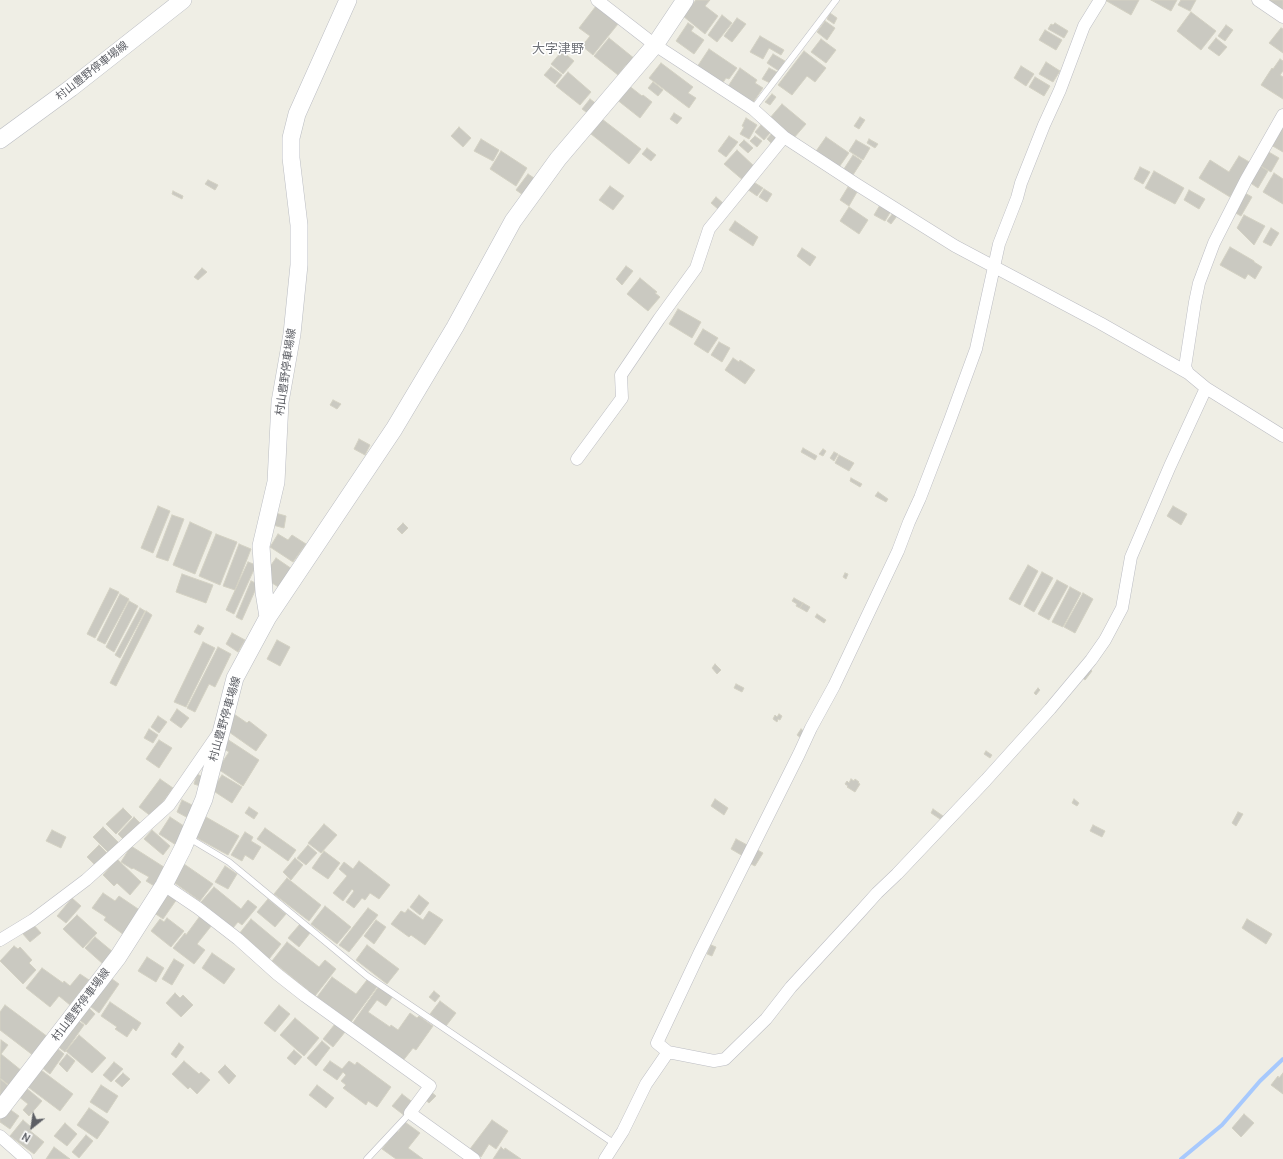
<!DOCTYPE html>
<html>
<head>
<meta charset="utf-8">
<style>
  body { margin:0 }
  #map { position:relative; width:1283px; height:1159px; overflow:hidden; background:#efeee5; font-family:Cabin,sans-serif }
  canvas { display:block }
  .north { position:absolute; left:12px; top:1107px; width:40px; height:40px; -webkit-text-stroke:3px #fff; paint-order:stroke; rotate:210deg; font-size:11px; font-weight:700; line-height:16px; text-align:center; color:#5d5f65 }
  .north::after { content:''; display:block; margin:auto; width:14px; height:18px; background:#5d5f65; clip-path:polygon(50% 0,100% 100%,50% 72%,0 100%) }
</style>
</head>
<body>
<div id="map">
<canvas width="1283" height="1159"></canvas>
<div class="north">N</div>
</div>
<script>
const g = document.querySelector('canvas').getContext('2d');
g.lineJoin = 'round';
const toPath = rows => new Path2D(rows.map(r => 'M' + r).join(''));
function trace(path, color, width, dash) { g.strokeStyle = color; g.lineWidth = width; g.lineCap = dash ? 'butt' : 'round'; g.setLineDash(dash || []); g.stroke(path); }
function fillPath(path, color) { g.fillStyle = color; g.fill(path, 'evenodd'); }
function drawText(font, color, halo, rows, align = 'center') {
  g.font = font + ' Cabin,"Noto Sans JP",sans-serif'; g.lineWidth = 3; g.setLineDash([]); g.textBaseline = 'middle'; g.strokeStyle = halo; g.fillStyle = color; for (const [text, x, y, turn = 0] of rows) {
    g.save(); g.translate(x, y); g.rotate((+turn || 0) * Math.PI / 180); g.textAlign = isNaN(turn) ? turn : align; if (halo) g.strokeText(text, 0, 0); g.fillText(text, 0, 0); g.restore();
  }
}
trace(toPath([
  [1181,1159,1222,1125,1260,1081,1283,1059]
]), '#a7c9fd', 4);
const building = toPath([
  [696,0,710,0,705,6,718,16,705,34,683,16,696,0],
  [1105,0,1139,0,1131,15,1105,0],
  [1151,0,1177,0,1171,11,1151,0],
  [1181,0,1196,0,1190,11,1178,5,1181,0],
  [1263,0,1283,0,1283,12,1263,0],
  [596,6,618,24,593,55,582,46,590,36,579,28,596,6],
  [1191,12,1216,31,1201,50,1177,31,1191,12],
  [830,13,837,18,834,24,827,19,830,13],
  [722,15,732,23,717,42,708,35,722,15],
  [737,18,746,24,732,42,724,36,737,18],
  [825,21,835,28,827,40,817,32,825,21],
  [688,23,694,27,691,31,704,40,694,54,676,41,688,23],
  [1055,23,1068,31,1064,38,1048,29,1051,24,1053,25,1055,23],
  [1226,25,1233,30,1225,41,1218,36,1226,25],
  [1281,28,1283,29,1283,53,1269,43,1281,28],
  [1045,30,1062,40,1056,50,1039,40,1045,30],
  [760,36,784,50,781,55,769,48,763,59,750,52,760,36],
  [609,38,635,59,629,66,626,65,618,75,594,56,609,38],
  [1216,38,1227,47,1219,56,1208,48,1216,38],
  [821,39,836,50,826,63,811,52,821,39],
  [709,49,737,68,729,79,726,78,722,84,697,67,709,49],
  [562,51,574,61,563,74,551,64,562,51],
  [804,51,826,68,815,82,807,76,792,95,778,85,804,51],
  [773,54,785,61,779,71,767,63,773,54],
  [1280,59,1283,61,1283,71,1280,75,1283,77,1283,99,1261,85,1272,68,1273,69,1280,59],
  [1046,62,1060,71,1053,82,1039,74,1046,62],
  [661,63,693,87,688,93,696,98,689,108,649,78,661,63],
  [1021,66,1034,74,1026,86,1014,78,1021,66],
  [551,67,562,75,555,84,544,75,551,67],
  [740,68,757,80,755,83,763,88,752,104,727,88,740,68],
  [769,68,777,72,770,83,762,79,769,68],
  [568,72,591,92,580,105,556,86,568,72],
  [1035,77,1050,86,1044,96,1029,87,1035,77],
  [653,82,663,90,658,96,648,88,653,82],
  [628,85,642,96,643,95,652,102,640,118,616,99,628,85],
  [772,94,776,97,770,105,765,102,772,94],
  [590,99,598,105,590,115,582,109,590,99],
  [782,104,806,124,793,139,769,119,782,104],
  [674,113,682,118,677,124,670,119,674,113],
  [860,117,865,120,859,129,854,126,860,117],
  [746,118,757,125,749,139,740,134,744,127,742,126,746,118],
  [602,119,641,149,629,164,591,134,602,119],
  [761,125,770,133,764,140,755,132,761,125],
  [459,127,471,138,463,147,451,136,459,127],
  [1282,127,1283,128,1283,152,1271,145,1282,127],
  [772,133,778,138,773,145,767,139,772,133],
  [729,136,738,142,726,157,718,151,729,136],
  [755,136,762,141,757,147,750,141,755,136],
  [826,137,849,153,837,170,814,154,826,137],
  [481,139,499,150,493,161,474,151,481,139],
  [869,139,878,144,875,148,867,143,869,139],
  [744,140,753,148,748,153,739,145,744,140],
  [856,140,870,148,863,160,849,151,856,140],
  [647,148,656,155,651,161,642,154,647,148],
  [737,150,756,168,744,181,724,164,737,150],
  [501,151,527,168,516,186,490,169,501,151],
  [1267,151,1279,158,1271,172,1259,165,1267,151],
  [853,155,862,161,851,178,842,172,853,155],
  [1239,156,1251,163,1230,197,1199,178,1210,160,1229,172,1239,156],
  [1259,165,1268,171,1258,188,1249,182,1259,165],
  [1140,167,1150,172,1143,184,1134,179,1140,167],
  [1154,171,1184,188,1175,204,1145,188,1154,171],
  [1274,173,1283,179,1283,204,1263,192,1274,173],
  [528,174,537,180,526,197,516,190,528,174],
  [208,180,218,185,215,190,205,184,208,180],
  [752,181,763,188,757,196,747,189,752,181],
  [610,186,624,196,613,210,599,200,610,186],
  [848,187,857,192,849,206,840,200,848,187],
  [764,189,772,194,767,202,759,197,764,189],
  [1189,190,1205,199,1199,209,1184,200,1189,190],
  [173,191,183,196,182,199,172,194,173,191],
  [1243,192,1252,197,1241,216,1232,211,1243,192],
  [716,197,723,203,718,209,711,203,716,197],
  [880,205,891,211,885,221,874,215,880,205],
  [849,207,868,220,859,234,840,221,849,207],
  [893,213,897,216,891,224,887,221,893,213],
  [1244,215,1265,226,1254,245,1237,228,1244,215],
  [735,221,758,237,753,246,729,230,735,221],
  [1271,228,1279,233,1271,246,1263,242,1271,228],
  [1230,247,1254,261,1254,262,1262,267,1255,279,1248,274,1245,279,1220,265,1230,247],
  [802,248,816,257,810,266,797,256,802,248],
  [626,266,633,271,622,285,616,279,626,266],
  [202,268,207,272,198,280,194,277,202,268],
  [640,278,657,292,655,293,660,297,648,311,627,294,640,278],
  [678,309,701,322,692,338,669,324,678,309],
  [703,329,718,338,708,353,694,344,703,329],
  [719,342,730,348,722,362,711,355,719,342],
  [733,358,739,362,740,360,755,370,745,384,725,370,733,358],
  [333,400,341,404,337,409,330,405,333,400],
  [359,439,370,445,365,455,354,449,359,439],
  [803,448,817,456,815,460,801,452,803,448],
  [823,449,826,451,823,456,819,454,823,449],
  [834,452,838,454,834,461,830,458,834,452],
  [839,455,854,463,849,471,835,463,839,455],
  [851,478,862,484,860,487,850,481,851,478],
  [878,492,888,499,886,502,875,496,878,492],
  [158,506,170,511,153,553,141,548,158,506],
  [1173,506,1187,514,1181,525,1167,516,1173,506],
  [272,512,286,516,284,528,269,524,272,512],
  [172,515,184,519,168,561,156,557,172,515],
  [190,522,212,532,195,574,173,565,190,522],
  [403,523,408,528,402,534,397,529,403,523],
  [216,534,237,542,220,585,199,576,216,534],
  [278,534,288,540,292,535,306,544,293,562,270,547,278,534],
  [239,544,251,549,235,590,223,586,239,544],
  [276,558,292,569,280,588,272,583,269,568,276,558],
  [248,562,256,565,234,614,226,610,248,562],
  [1028,565,1038,571,1020,605,1009,599,1028,565],
  [1042,572,1053,578,1034,612,1024,606,1042,572],
  [845,573,848,574,846,579,843,577,845,573],
  [182,574,213,585,206,603,176,592,182,574],
  [1057,580,1068,586,1049,620,1038,614,1057,580],
  [251,581,258,584,242,620,236,617,251,581],
  [1070,587,1081,593,1063,627,1052,622,1070,587],
  [110,588,119,592,95,638,87,634,110,588],
  [1083,593,1093,599,1075,633,1064,627,1083,593],
  [120,594,129,599,105,644,97,640,120,594],
  [794,598,803,603,800,608,796,606,797,604,792,601,794,598],
  [129,601,138,606,114,652,106,647,129,601],
  [803,603,810,607,807,612,800,608,803,603],
  [140,608,145,611,120,658,115,655,140,608],
  [146,611,152,615,116,686,110,683,146,611],
  [817,614,826,620,824,623,815,617,817,614],
  [198,625,204,628,200,635,194,632,198,625],
  [232,633,245,640,238,652,226,644,232,633],
  [277,640,290,647,280,666,267,659,277,640],
  [203,642,215,648,186,707,174,702,203,642],
  [218,647,231,654,215,687,209,684,195,712,187,708,218,647],
  [715,664,721,670,717,674,712,668,715,664],
  [1087,667,1092,671,1085,680,1080,676,1087,667],
  [736,684,744,688,742,692,734,688,736,684],
  [1038,688,1040,690,1036,695,1034,693,1038,688],
  [177,709,189,718,181,728,170,720,177,709],
  [234,714,247,723,249,721,267,735,256,751,229,732,234,714],
  [779,714,782,716,780,720,778,719,777,722,773,719,775,715,777,717,779,714],
  [158,716,167,722,159,733,151,727,158,716],
  [149,729,158,735,153,743,144,738,149,729],
  [801,729,805,732,801,738,797,735,801,729],
  [227,739,259,760,243,786,218,769,229,752,224,749,227,739],
  [159,740,172,748,159,768,146,759,159,740],
  [986,751,992,755,990,758,984,754,986,751],
  [197,774,203,777,200,786,194,784,197,774],
  [222,775,242,787,232,803,212,790,222,775],
  [160,779,173,788,152,817,139,807,160,779],
  [851,779,854,781,855,779,859,782,858,783,860,784,855,792,847,787,848,786,845,784,847,781,849,783,851,779],
  [715,799,728,808,724,815,711,806,715,799],
  [1074,799,1079,803,1077,806,1072,803,1074,799],
  [182,800,196,807,190,819,177,812,182,800],
  [249,807,258,813,254,819,245,813,249,807],
  [123,808,132,817,116,834,106,824,123,808],
  [933,809,943,816,940,819,931,813,933,809],
  [1238,812,1243,814,1236,826,1232,823,1238,812],
  [134,817,142,825,126,842,118,834,134,817],
  [170,817,187,828,176,845,159,834,170,817],
  [206,817,239,836,228,855,195,837,206,817],
  [324,824,337,835,321,853,308,843,324,824],
  [1093,825,1105,831,1102,837,1090,831,1093,825],
  [103,827,119,843,109,853,93,837,103,827],
  [265,828,296,850,288,861,257,839,265,828],
  [52,830,66,837,61,848,46,841,52,830],
  [152,830,170,846,163,855,144,839,152,830],
  [245,832,253,837,251,841,261,847,253,860,245,855,242,861,231,855,245,832],
  [736,839,749,846,743,856,731,849,736,839],
  [99,845,107,853,95,865,87,857,99,845],
  [308,845,317,853,306,865,297,858,308,845],
  [131,846,167,869,156,887,146,881,149,877,133,868,132,869,121,862,131,846],
  [754,848,763,853,755,866,747,862,754,848],
  [324,851,340,863,328,879,312,868,324,851],
  [295,858,303,865,291,880,283,872,295,858],
  [117,859,141,882,130,895,117,883,114,886,103,875,117,859],
  [359,861,390,885,379,899,370,893,365,900,362,898,354,908,346,902,354,891,352,889,343,901,333,893,347,876,339,869,344,862,353,869,359,861],
  [184,864,213,884,200,901,172,881,184,864],
  [225,866,237,874,228,889,215,882,225,866],
  [287,878,321,905,309,921,274,894,287,878],
  [214,887,241,909,248,900,257,907,242,925,238,922,233,928,201,902,214,887],
  [167,891,177,899,163,919,153,912,167,891],
  [103,893,115,901,119,896,141,911,124,935,104,920,106,917,92,908,103,893],
  [419,895,429,903,420,915,410,907,419,895],
  [72,898,81,906,66,923,57,916,72,898],
  [268,899,286,914,275,927,257,912,268,899],
  [325,906,351,927,337,944,311,924,325,906],
  [368,908,378,915,349,952,339,945,368,908],
  [408,909,423,920,429,911,443,920,425,945,411,935,409,937,391,924,401,911,405,913,408,909],
  [77,915,97,933,83,948,63,929,77,915],
  [200,916,212,925,197,944,205,950,194,964,173,948,185,933,186,935,200,916],
  [167,918,184,931,171,947,151,931,160,919,164,922,167,918],
  [251,919,281,944,269,959,239,934,251,919],
  [1247,919,1272,934,1266,944,1242,928,1247,919],
  [376,920,386,927,374,944,364,936,376,920],
  [33,924,41,933,30,942,22,933,33,924],
  [300,924,310,933,299,947,288,938,300,924],
  [95,937,113,952,103,964,85,948,95,937],
  [287,942,319,967,325,960,336,969,315,996,272,961,287,942],
  [367,945,399,969,387,984,356,960,367,945],
  [711,945,716,947,712,956,707,954,711,945],
  [14,946,18,949,20,947,32,960,29,963,36,970,23,984,0,961,14,946],
  [212,953,235,969,224,984,202,968,212,953],
  [147,957,164,968,156,982,138,971,147,957],
  [174,959,184,965,172,985,162,979,174,959],
  [42,968,63,983,64,981,70,986,80,974,89,980,70,1005,59,996,50,1007,26,988,42,968],
  [108,976,119,984,99,1013,87,1004,108,976],
  [332,977,356,994,367,980,377,987,351,1022,317,997,332,977],
  [379,986,393,996,386,1006,377,1000,368,1012,390,1027,391,1025,398,1030,410,1013,417,1018,419,1016,433,1026,416,1050,413,1048,402,1062,352,1024,379,986],
  [434,991,440,996,435,1002,429,997,434,991],
  [175,993,180,998,183,995,193,1005,181,1017,166,1003,175,993],
  [440,1001,456,1013,446,1026,430,1014,440,1001],
  [110,1002,141,1023,136,1031,133,1028,127,1037,115,1029,117,1027,101,1016,110,1002],
  [5,1005,48,1037,34,1056,0,1030,0,1012,5,1005],
  [86,1005,95,1014,86,1025,76,1017,86,1005],
  [279,1005,290,1014,275,1032,264,1023,279,1005],
  [295,1018,319,1038,304,1056,280,1035,295,1018],
  [76,1019,84,1025,65,1052,56,1045,76,1019],
  [335,1024,345,1032,333,1047,323,1039,335,1024],
  [79,1035,106,1058,92,1073,66,1051,79,1035],
  [1,1040,8,1045,1,1054,22,1071,10,1086,0,1078,1,1040],
  [322,1041,330,1048,316,1066,307,1058,322,1041],
  [179,1043,184,1047,176,1058,171,1054,179,1043],
  [56,1047,64,1054,50,1074,41,1067,56,1047],
  [294,1050,302,1057,295,1065,287,1058,294,1050],
  [67,1054,75,1061,67,1072,59,1064,67,1054],
  [184,1061,199,1074,201,1072,210,1080,197,1094,190,1087,188,1089,172,1074,184,1061],
  [330,1061,342,1069,349,1061,355,1065,357,1062,391,1087,377,1107,368,1101,366,1105,343,1088,346,1085,341,1081,346,1075,343,1072,337,1080,323,1070,330,1061],
  [114,1062,123,1069,111,1082,103,1075,114,1062],
  [225,1065,236,1076,229,1084,218,1072,225,1065],
  [41,1070,73,1094,60,1111,28,1087,41,1070],
  [123,1073,130,1079,122,1087,115,1081,123,1073],
  [1283,1073,1283,1094,1271,1085,1278,1076,1279,1078,1283,1073],
  [0,1079,10,1087,0,1099,0,1079],
  [101,1085,118,1096,107,1113,90,1102,101,1085],
  [317,1085,334,1098,326,1108,309,1095,317,1085],
  [25,1087,42,1101,29,1116,23,1110,28,1104,18,1096,25,1087],
  [430,1091,436,1096,429,1103,423,1098,430,1091],
  [402,1094,415,1104,405,1116,392,1106,402,1094],
  [8,1108,19,1116,10,1129,0,1122,0,1119,8,1108],
  [89,1108,109,1122,97,1139,77,1125,89,1108],
  [1244,1114,1254,1123,1241,1137,1232,1128,1244,1114],
  [23,1120,31,1127,29,1130,44,1142,34,1154,10,1136,23,1120],
  [492,1120,508,1131,496,1149,489,1144,481,1157,470,1149,492,1120],
  [405,1122,420,1133,408,1148,423,1159,396,1159,382,1149,396,1131,398,1132,405,1122],
  [65,1123,77,1134,67,1146,54,1136,65,1123],
  [86,1135,93,1141,79,1158,72,1152,86,1135],
  [54,1147,70,1159,46,1159,54,1147],
  [501,1147,504,1150,505,1148,521,1159,493,1159,501,1147]
]);
fillPath(building, '#cac9c1');
trace(building, '#d3d1c3', 1);
const lane = toPath([
  [753,109,836,0],
  [189,838,229,862,367,976,615,1144],
  [367,1159,410,1113]
]);
const street = toPath([
  [597,0,655,45,753,109,784,137,856,184,955,246,1100,323,1188,373,1206,388,1283,436],
  [1100,0,1084,26,1060,90,1044,125,1021,183,1017,198,999,244,976,349,950,420,920,498,909,522,898,551,834,686,811,728,799,754,699,954,657,1043,668,1052,714,1061,725,1059,766,1019,791,987,860,912,877,893,897,874,986,780,1050,709,1091,660,1105,640,1122,608,1131,557,1170,466,1206,388],
  [1258,0,1283,17],
  [1188,373,1185,367,1195,302,1199,283,1214,243,1246,180,1283,115],
  [577,459,622,398,621,375,659,319,696,268,709,229,784,137],
  [164,885,198,908,238,939,277,974,305,996,430,1086,410,1113,474,1159],
  [0,940,33,920,86,880,169,805,218,734],
  [0,1136,26,1159],
  [605,1159,623,1131,646,1084,668,1052]
]);
const secondary = toPath([
  [0,140,71,88,183,0],
  [268,617,264,592,261,546,276,482,280,402,292,334,299,265,299,225,291,158,291,138,297,114,348,0],
  [0,1110,118,957,164,885,183,848,204,799,235,678,268,617,394,429,455,327,513,221,558,159,655,45,685,0]
]);
trace(lane, '#bcbdc3', 7);
trace(street, '#bcbdc3', 13);
trace(secondary, '#babcc2', 18);
trace(lane, '#fff', 6);
trace(street, '#fff', 12);
trace(secondary, '#fff', 17);
drawText('11px', '#5d5f65', '#fff', [
  ["村山豊野停車場線",92,71,-38],
  ["村山豊野停車場線",286,372,-82],
  ["村山豊野停車場線",225,719,-74],
  ["村山豊野停車場線",81,1005,-53]
]);
drawText('13px', '#6e7177', '#fff', [
  ["大字津野",558,49]
]);
</script>
</body>
</html>
